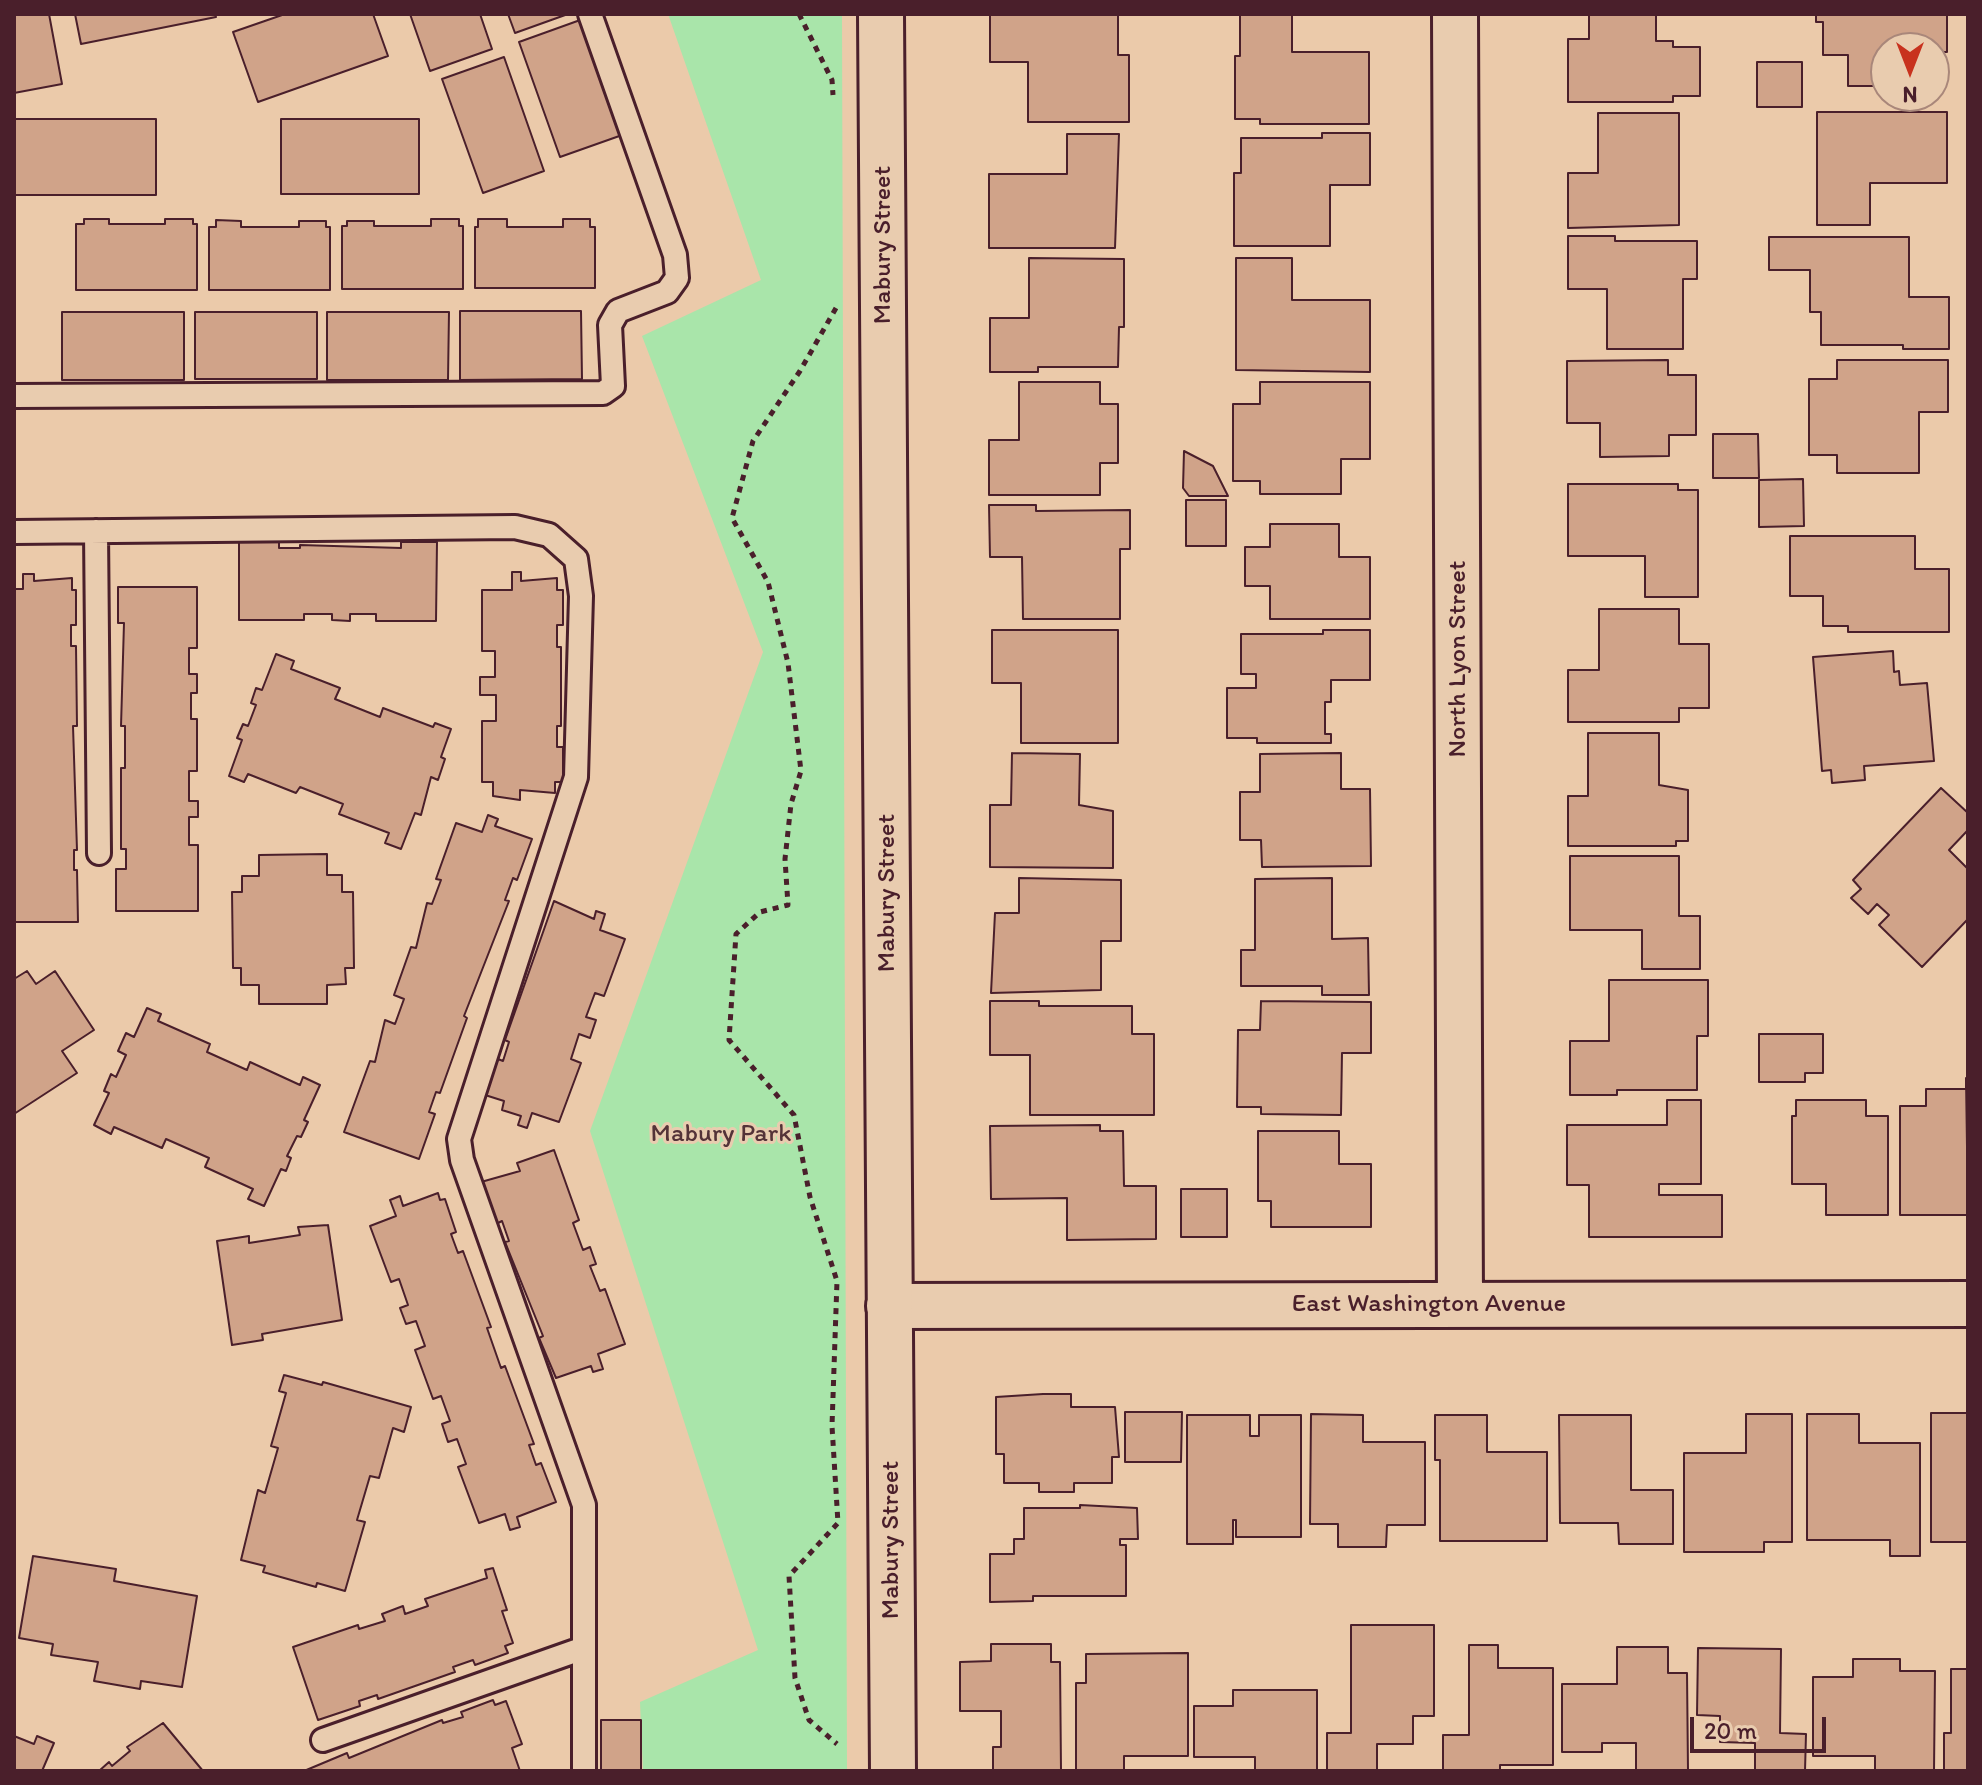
<!DOCTYPE html>
<html>
<head>
<meta charset="utf-8">
<style>
  body { margin:0 }
  #map { position:relative; width:1982px; height:1785px; overflow:hidden; background:#ebcaaa; font-family:Itim,sans-serif }
  canvas { display:block }
  .frame { position:absolute; inset:0; border:16px solid #4a1f2b; pointer-events:none }
  .north { position:absolute; left:1870px; top:32px; width:80px; height:80px; box-sizing:border-box; background:#e9ccaf; border:2px solid #a9877a; border-radius:50%; rotate:180deg; font-size:22px; font-weight:700; line-height:32px; text-align:center; color:#4a1f2b }
  .north::after { content:''; display:block; margin:auto; width:28px; height:36px; background:#c8321e; clip-path:polygon(50% 0,100% 100%,50% 72%,0 100%) }
  .scale { position:absolute; left:1690px; top:1717px; width:136px; height:36px; box-sizing:border-box; border:4px solid #4a1f2b; border-top:0; padding-left:10px; font-size:24px; line-height:28px; white-space:nowrap; color:#4a1f2b; -webkit-text-stroke:6px #e9ccaf; paint-order:stroke }
</style>
</head>
<body>
<div id="map">
<canvas width="1982" height="1785"></canvas>
<div class="frame"></div>
<div class="north">N</div>
<div class="scale">20 m</div>
</div>
<script>
const g = document.querySelector('canvas').getContext('2d');
g.lineJoin = 'round';
function fillPath(path, color) { g.fillStyle = color; g.fill(path, 'evenodd'); }
const toPath = rows => new Path2D(rows.map(r => 'M' + r).join(''));
function trace(path, color, width, dash) { g.strokeStyle = color; g.lineWidth = width; g.lineCap = dash ? 'butt' : 'round'; g.setLineDash(dash || []); g.stroke(path); }
function drawText(font, color, halo, rows, align = 'center') {
  g.font = font + ' Itim,sans-serif'; g.lineWidth = 6; g.setLineDash([]); g.textBaseline = 'middle'; g.strokeStyle = halo; g.fillStyle = color; for (const [text, x, y, turn = 0] of rows) {
    g.save(); g.translate(x, y); g.rotate((+turn || 0) * Math.PI / 180); g.textAlign = isNaN(turn) ? turn : align; if (halo) g.strokeText(text, 0, 0); g.fillText(text, 0, 0); g.restore();
  }
}
fillPath(toPath([
  [668,14,842,14,847,1771,643,1771,640,1702,758,1650,590,1131,763,652,642,336,761,280]
]), '#a9e5aa');
const building = toPath([
  [14,14,49,14,62,84,14,93,14,14],
  [75,14,215,14,216,17,81,44,75,14],
  [285,14,373,14,388,56,258,102,233,32,285,14],
  [410,14,480,14,492,49,430,71,410,14],
  [508,14,568,14,515,33,508,14],
  [990,14,1118,14,1118,55,1129,55,1129,122,1028,122,1028,62,990,62,990,14],
  [1240,14,1292,14,1292,52,1369,52,1369,124,1260,124,1260,119,1235,119,1235,56,1240,56,1240,14],
  [1589,14,1656,14,1656,41,1673,41,1673,47,1700,47,1700,96,1673,96,1673,102,1568,102,1568,39,1589,39,1589,14],
  [1816,14,1947,14,1947,52,1934,52,1934,48,1886,48,1886,86,1848,86,1848,55,1823,55,1823,22,1816,22,1816,14],
  [583,19,625,134,560,157,519,42,583,19],
  [504,57,544,171,483,193,442,79,504,57],
  [1757,62,1802,62,1802,107,1757,107,1757,62],
  [1817,112,1947,112,1947,183,1870,183,1870,225,1817,225,1817,112],
  [1598,113,1679,113,1679,225,1568,228,1568,173,1598,173,1598,113],
  [15,119,156,119,156,195,15,195,15,119],
  [281,119,419,119,419,194,281,194,281,119],
  [1322,133,1370,133,1370,185,1330,185,1330,246,1234,246,1234,173,1241,173,1241,138,1322,138,1322,133],
  [1067,134,1119,134,1115,248,989,248,989,174,1067,174,1067,134],
  [84,219,109,219,109,224,165,224,165,219,193,219,193,224,197,224,197,290,76,290,76,224,84,224,84,219],
  [431,219,459,219,459,226,463,226,463,289,342,289,342,226,347,226,347,221,374,221,374,226,431,226,431,219],
  [478,219,507,219,507,227,563,227,563,219,590,219,590,227,595,227,595,288,475,288,475,227,478,227,478,219],
  [216,220,241,221,241,227,299,227,299,221,326,221,326,227,330,227,330,290,209,290,209,227,216,227,216,220],
  [1568,236,1615,236,1615,241,1697,241,1697,279,1683,279,1683,349,1607,349,1607,289,1568,289,1568,236],
  [1769,237,1909,237,1909,297,1949,297,1949,349,1903,349,1903,345,1821,345,1821,312,1810,312,1810,270,1769,270,1769,237],
  [1029,258,1124,259,1124,327,1119,327,1118,367,1038,367,1038,372,990,372,990,318,1029,318,1029,258],
  [1236,258,1292,258,1292,300,1370,300,1370,372,1236,370,1236,258],
  [460,311,581,311,582,379,460,380,460,311],
  [62,312,184,312,184,380,62,380,62,312],
  [195,312,317,312,317,379,195,379,195,312],
  [327,312,449,312,448,380,327,380,327,312],
  [1668,360,1668,375,1696,375,1696,435,1669,435,1669,456,1600,457,1600,423,1567,423,1567,361,1668,360],
  [1837,360,1948,360,1948,412,1919,412,1919,473,1837,473,1837,455,1809,455,1809,379,1837,379,1837,360],
  [1019,382,1100,382,1100,404,1118,404,1118,463,1100,463,1100,495,989,495,989,440,1019,440,1019,382],
  [1260,382,1370,382,1370,459,1341,459,1341,494,1260,494,1260,481,1233,481,1233,404,1260,404,1260,382],
  [1713,434,1758,434,1759,478,1713,478,1713,434],
  [1184,451,1213,466,1228,496,1189,496,1183,488,1184,451],
  [1803,479,1804,526,1759,527,1759,480,1803,479],
  [1568,484,1678,484,1678,490,1698,490,1698,597,1645,597,1645,556,1568,556,1568,484],
  [1186,500,1226,500,1226,546,1186,546,1186,500],
  [989,505,1036,505,1036,511,1130,510,1130,549,1120,549,1120,619,1023,619,1022,557,990,557,989,505],
  [1270,524,1339,524,1339,557,1370,557,1370,619,1270,619,1270,586,1245,586,1245,547,1270,547,1270,524],
  [1790,536,1915,536,1915,569,1949,569,1949,632,1848,632,1848,626,1823,626,1823,596,1790,596,1790,536],
  [239,541,279,541,279,548,300,548,300,545,401,548,401,542,437,542,436,621,376,621,376,614,350,614,350,621,332,620,332,614,304,614,304,620,239,620,239,541],
  [512,572,521,572,521,581,557,578,557,590,563,590,563,625,557,625,557,647,561,647,561,726,557,726,557,747,563,747,563,782,555,782,555,793,520,790,520,800,493,796,493,782,482,782,482,721,496,721,496,695,480,695,480,677,495,677,495,651,482,651,482,590,512,590,512,572],
  [23,574,34,574,34,581,72,578,72,590,76,590,76,625,71,625,71,646,76,646,77,726,73,726,77,850,74,850,74,870,77,870,78,922,14,922,14,589,23,589,23,574],
  [118,587,197,587,197,648,189,648,189,674,197,674,197,693,191,693,191,719,197,719,197,771,189,771,189,801,198,801,198,817,189,817,189,845,198,845,198,911,116,911,116,869,126,869,126,849,121,849,121,768,125,768,125,726,121,726,124,623,118,623,118,587],
  [1599,609,1679,609,1679,644,1709,644,1709,708,1679,708,1679,722,1568,722,1568,670,1599,670,1599,609],
  [992,630,1118,630,1118,743,1021,743,1021,683,992,683,992,630],
  [1323,630,1370,630,1370,680,1331,680,1331,702,1325,702,1325,734,1331,734,1331,743,1257,743,1257,738,1227,738,1227,688,1256,688,1256,674,1241,674,1241,634,1323,634,1323,630],
  [1893,651,1894,672,1899,671,1900,685,1927,683,1934,761,1864,766,1865,780,1832,783,1831,770,1822,771,1813,657,1893,651],
  [276,654,294,661,291,669,340,688,335,699,380,717,383,708,433,727,435,723,451,729,441,757,445,759,438,780,431,777,421,815,415,813,401,849,385,843,389,833,339,814,343,804,300,787,296,793,248,774,244,782,229,776,242,740,237,738,243,724,248,726,256,705,251,703,256,688,262,690,276,654],
  [1588,733,1659,733,1659,785,1688,790,1688,841,1676,841,1676,846,1568,846,1568,796,1588,796,1588,733],
  [1012,753,1080,754,1079,805,1113,811,1113,868,990,867,990,805,1011,805,1012,753],
  [1341,753,1341,789,1370,789,1371,866,1262,867,1261,840,1240,840,1240,792,1260,792,1260,754,1341,753],
  [1941,788,1968,813,1968,830,1949,850,1968,869,1968,919,1922,967,1879,925,1889,915,1877,904,1868,914,1851,898,1861,889,1853,880,1941,788],
  [488,815,498,819,495,826,532,839,517,880,513,878,505,900,509,901,464,1016,467,1018,440,1093,436,1092,429,1112,435,1114,419,1159,344,1132,370,1061,375,1062,385,1020,395,1024,404,999,394,995,411,947,416,948,427,903,432,904,441,880,436,879,456,823,482,832,488,815],
  [327,854,327,875,342,875,342,892,353,892,354,968,345,968,346,984,327,985,327,1004,259,1004,259,985,241,985,241,968,233,968,232,892,242,892,242,876,259,876,259,855,327,854],
  [1570,856,1679,856,1679,916,1700,916,1700,969,1642,969,1642,930,1570,930,1570,856],
  [1019,878,1121,880,1121,941,1101,941,1101,990,991,993,995,913,1019,913,1019,878],
  [1332,878,1332,939,1368,938,1369,995,1322,995,1322,986,1241,986,1241,950,1255,950,1255,879,1332,878],
  [554,901,594,919,596,911,605,914,600,930,625,939,604,996,595,993,586,1017,596,1020,590,1038,579,1034,571,1059,581,1063,559,1122,532,1113,527,1128,518,1125,521,1116,502,1110,504,1101,485,1095,498,1059,503,1061,509,1042,505,1040,554,901],
  [27,971,36,984,55,971,94,1030,62,1051,77,1073,14,1114,14,979,27,971],
  [1609,980,1708,980,1708,1036,1697,1036,1697,1090,1617,1090,1617,1095,1570,1095,1570,1041,1609,1041,1609,980],
  [990,1001,1039,1001,1039,1006,1132,1006,1132,1034,1154,1034,1154,1115,1030,1115,1030,1055,990,1055,990,1001],
  [1261,1001,1371,1002,1371,1053,1342,1053,1341,1115,1261,1114,1261,1107,1237,1107,1238,1030,1260,1030,1261,1001],
  [147,1008,161,1014,158,1021,210,1044,207,1052,247,1070,250,1062,300,1085,303,1077,320,1085,304,1120,308,1122,301,1137,297,1136,287,1156,291,1158,286,1171,281,1169,264,1206,248,1199,253,1189,205,1167,209,1158,166,1139,162,1148,114,1127,111,1134,94,1125,109,1093,104,1091,111,1074,116,1077,126,1055,118,1051,126,1033,134,1037,147,1008],
  [1759,1034,1823,1034,1823,1073,1805,1073,1805,1082,1759,1082,1759,1034],
  [1966,1078,1968,1215,1900,1215,1900,1106,1926,1106,1926,1089,1966,1089,1966,1078],
  [1667,1100,1701,1100,1701,1184,1659,1184,1659,1195,1722,1195,1722,1237,1589,1237,1589,1185,1567,1185,1567,1125,1667,1125,1667,1100],
  [1796,1100,1866,1100,1866,1116,1888,1116,1888,1215,1826,1215,1826,1184,1792,1184,1792,1116,1796,1116,1796,1100],
  [1100,1125,1100,1131,1123,1131,1124,1186,1156,1186,1156,1239,1067,1240,1067,1198,991,1199,990,1126,1100,1125],
  [1258,1131,1339,1131,1339,1164,1371,1164,1371,1227,1271,1227,1271,1201,1258,1201,1258,1131],
  [554,1150,579,1220,573,1223,583,1250,590,1247,596,1264,590,1266,600,1291,605,1289,625,1344,598,1354,603,1369,593,1372,591,1366,556,1378,539,1338,543,1336,505,1242,509,1241,502,1221,496,1224,481,1182,520,1171,517,1163,554,1150],
  [1181,1189,1227,1189,1227,1237,1181,1237,1181,1189],
  [438,1193,440,1200,445,1199,456,1232,451,1234,458,1253,463,1251,491,1327,487,1328,501,1368,505,1366,534,1444,529,1445,536,1465,541,1463,556,1502,517,1517,520,1527,510,1530,505,1514,479,1523,458,1467,466,1464,457,1439,448,1442,442,1424,450,1421,441,1396,433,1399,415,1350,425,1346,416,1321,406,1324,400,1308,408,1305,399,1279,391,1282,370,1226,396,1216,390,1200,400,1196,403,1206,438,1193],
  [328,1225,342,1320,262,1334,263,1340,232,1345,217,1241,249,1236,249,1243,300,1235,298,1227,328,1225],
  [284,1375,322,1385,323,1382,411,1407,404,1432,393,1428,379,1478,370,1476,357,1520,365,1522,345,1591,317,1583,316,1587,263,1572,265,1566,241,1560,258,1490,265,1493,278,1448,271,1446,286,1393,279,1391,284,1375],
  [1043,1394,1071,1394,1071,1407,1115,1407,1119,1457,1112,1457,1112,1483,1074,1483,1074,1492,1039,1492,1039,1483,1004,1483,1004,1454,996,1454,996,1397,1043,1394],
  [1125,1412,1182,1412,1181,1462,1125,1462,1125,1412],
  [1931,1413,1968,1413,1968,1542,1931,1542,1931,1413],
  [1311,1414,1363,1415,1363,1442,1425,1442,1425,1525,1387,1525,1386,1547,1338,1547,1338,1524,1310,1524,1311,1414],
  [1746,1414,1792,1414,1792,1542,1764,1542,1764,1552,1684,1552,1684,1453,1746,1453,1746,1414],
  [1807,1414,1859,1414,1859,1443,1920,1443,1920,1556,1890,1556,1890,1540,1807,1540,1807,1414],
  [1187,1415,1250,1415,1250,1436,1259,1436,1259,1415,1301,1415,1301,1537,1236,1537,1236,1520,1233,1520,1233,1544,1187,1544,1187,1415],
  [1435,1415,1487,1415,1487,1452,1547,1452,1547,1541,1440,1541,1440,1460,1435,1460,1435,1415],
  [1559,1415,1631,1415,1631,1490,1673,1490,1673,1544,1619,1544,1618,1523,1560,1523,1559,1415],
  [1080,1505,1137,1508,1138,1539,1120,1539,1120,1545,1126,1545,1126,1596,1033,1596,1033,1601,990,1602,990,1554,1014,1554,1014,1539,1024,1539,1024,1508,1080,1508,1080,1505],
  [33,1556,116,1569,114,1581,197,1596,182,1687,141,1681,140,1689,94,1681,98,1662,51,1655,53,1644,19,1638,33,1556],
  [493,1568,507,1610,502,1611,513,1643,505,1646,508,1653,475,1665,473,1660,453,1667,455,1672,378,1699,377,1695,359,1701,360,1706,318,1720,293,1647,358,1625,359,1629,385,1621,382,1614,403,1606,405,1614,428,1606,425,1599,487,1578,485,1570,493,1568],
  [1351,1625,1434,1625,1434,1716,1413,1716,1413,1744,1377,1744,1377,1771,1327,1771,1327,1733,1351,1733,1351,1625],
  [991,1644,1051,1644,1051,1662,1060,1662,1061,1771,993,1771,993,1747,1001,1747,1001,1711,960,1711,960,1662,991,1661,991,1644],
  [1469,1645,1498,1645,1498,1668,1553,1668,1553,1765,1500,1765,1500,1771,1443,1771,1443,1735,1469,1735,1469,1645],
  [1617,1647,1668,1647,1668,1673,1687,1673,1688,1771,1636,1771,1636,1743,1602,1743,1602,1752,1562,1752,1562,1684,1617,1684,1617,1647],
  [1698,1648,1781,1649,1780,1733,1806,1734,1805,1771,1755,1771,1755,1743,1720,1742,1720,1716,1697,1715,1698,1648],
  [1188,1653,1188,1756,1124,1756,1124,1771,1076,1771,1076,1683,1086,1683,1086,1654,1188,1653],
  [1853,1659,1900,1659,1900,1671,1935,1671,1934,1771,1875,1771,1875,1756,1813,1756,1813,1677,1853,1677,1853,1659],
  [1951,1669,1968,1669,1968,1771,1944,1771,1944,1733,1951,1733,1951,1669],
  [1233,1690,1317,1690,1317,1771,1255,1771,1255,1757,1194,1757,1194,1706,1233,1706,1233,1690],
  [493,1700,495,1705,506,1701,522,1744,512,1748,520,1771,304,1771,347,1753,349,1758,442,1720,443,1723,463,1717,461,1712,493,1700],
  [601,1720,641,1720,641,1771,601,1771,601,1720],
  [163,1723,203,1771,99,1771,109,1762,112,1766,130,1751,127,1747,163,1723],
  [14,1736,34,1744,37,1736,54,1743,42,1771,14,1771,14,1736]
]);
fillPath(building, '#d0a389');
trace(building, '#4a1f2b', 2);
const service = toPath([
  [14,396,603,393,613,386,610,325,618,311,667,292,677,278,675,255,590,14],
  [96,531,99,853],
  [14,532,515,527,549,535,576,559,581,596,576,777,459,1139,462,1160,584,1505,584,1771],
  [323,1740,584,1648]
]);
const minor = toPath([
  [1455,14,1460,1304],
  [889,1306,1968,1304]
]);
const tertiary = toPath([
  [881,14,893,1771]
]);
trace(service, '#4a1f2b', 28);
trace(minor, '#4a1f2b', 50);
trace(tertiary, '#4a1f2b', 50);
trace(toPath([
  [799,14,832,80,833,95],
  [836,308,800,371,753,441,732,518,768,582,788,663,801,771,791,804,785,859,788,905,760,912,736,934,729,1040,794,1115,810,1197,837,1281,832,1426,838,1523,789,1576,795,1678,809,1720,837,1744]
]), '#4a1f2b', 5, [6, 6]);
trace(service, '#e9ccaf', 22);
trace(minor, '#e9ccaf', 44);
trace(tertiary, '#e9ccaf', 44);
drawText('26px', '#4a1f2b', '#e9ccaf', [
  ["Mabury Street",883,245,-90],
  ["North Lyon Street",1458,659,-90],
  ["Mabury Street",887,893,-90],
  ["East Washington Avenue",1429,1304],
  ["Mabury Street",891,1540,-90]
]);
drawText('26px', '#543338', '#e9ccaf', [
  ["Mabury Park",721,1134]
]);
</script>
</body>
</html>
